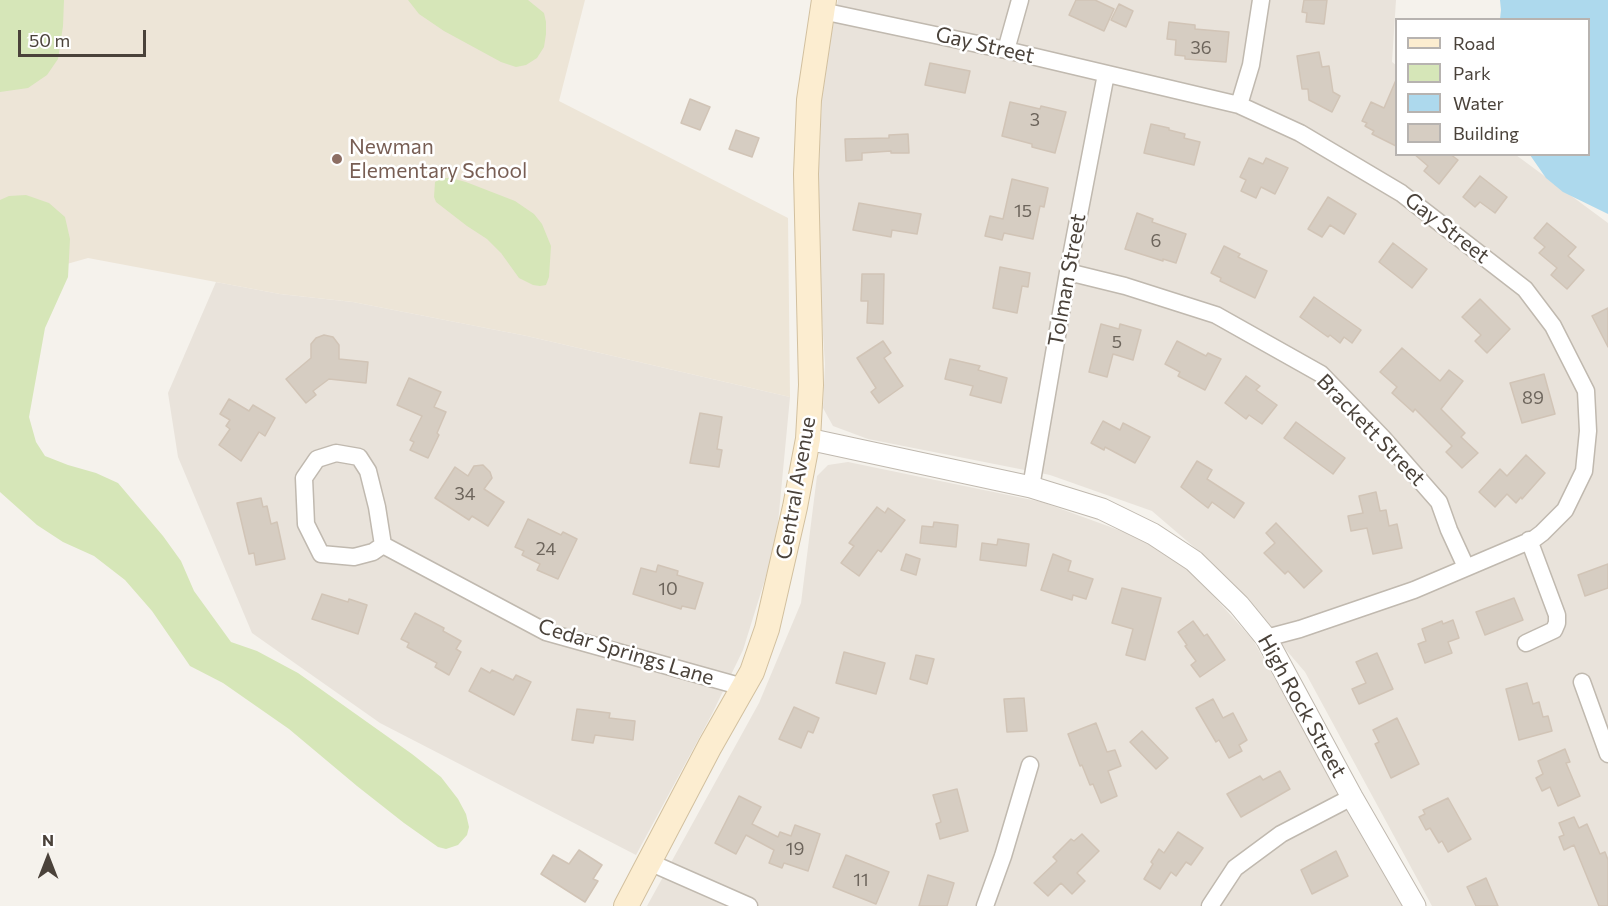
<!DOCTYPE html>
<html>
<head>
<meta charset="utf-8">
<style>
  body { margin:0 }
  #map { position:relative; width:1608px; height:906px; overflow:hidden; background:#f5f2ec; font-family:Commissioner,sans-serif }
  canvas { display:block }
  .legend { position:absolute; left:1395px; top:18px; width:195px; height:138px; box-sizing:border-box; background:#fff; border:2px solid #b7b3b0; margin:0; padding:8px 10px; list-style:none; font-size:18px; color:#4a423a }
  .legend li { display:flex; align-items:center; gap:12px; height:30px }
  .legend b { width:30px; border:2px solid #b7b3b0 }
  .north { position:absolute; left:18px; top:828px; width:60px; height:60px; -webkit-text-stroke:4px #fff; paint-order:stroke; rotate:0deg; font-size:16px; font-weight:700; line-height:24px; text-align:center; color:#4a423a }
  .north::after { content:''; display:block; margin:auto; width:21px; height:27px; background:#4a423a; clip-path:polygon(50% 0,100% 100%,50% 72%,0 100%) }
  .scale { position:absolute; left:18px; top:30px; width:128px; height:27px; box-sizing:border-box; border:3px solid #4a423a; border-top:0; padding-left:8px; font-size:18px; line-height:21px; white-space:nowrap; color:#4a423a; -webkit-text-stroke:4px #fff; paint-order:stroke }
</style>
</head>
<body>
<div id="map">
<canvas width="1608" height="906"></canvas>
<ul class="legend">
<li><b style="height:8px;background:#fcedd0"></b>Road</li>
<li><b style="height:16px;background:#d6e6b8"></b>Park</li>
<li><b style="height:16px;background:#add9ed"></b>Water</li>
<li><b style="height:16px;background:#d6cdc2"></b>Building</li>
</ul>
<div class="north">N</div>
<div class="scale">50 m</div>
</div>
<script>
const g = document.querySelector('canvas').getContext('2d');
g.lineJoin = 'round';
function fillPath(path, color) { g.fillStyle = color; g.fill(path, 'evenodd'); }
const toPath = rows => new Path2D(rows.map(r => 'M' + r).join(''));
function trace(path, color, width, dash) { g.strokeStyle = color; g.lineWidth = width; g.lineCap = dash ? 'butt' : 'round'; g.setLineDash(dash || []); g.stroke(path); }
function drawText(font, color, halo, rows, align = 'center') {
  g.font = font + ' Commissioner,sans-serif'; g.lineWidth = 5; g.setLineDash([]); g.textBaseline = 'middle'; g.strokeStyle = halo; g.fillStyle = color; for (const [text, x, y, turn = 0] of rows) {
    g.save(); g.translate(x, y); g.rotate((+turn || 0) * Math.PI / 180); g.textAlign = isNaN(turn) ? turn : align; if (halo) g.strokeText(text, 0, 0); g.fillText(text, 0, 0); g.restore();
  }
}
fillPath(toPath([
  [838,0,1396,0,1392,62,1396,65,1396,154,1516,155,1608,223,1608,906,1432,906,1305,672,1208,559,1152,511,1050,475,868,439,833,426,823,408,825,364,816,229,823,78],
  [216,282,280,294,353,302,527,336,790,397,776,544,743,650,712,714,636,855,380,723,252,633,178,457,168,393],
  [848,462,1042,502,1146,540,1192,572,1253,640,1403,906,647,906,759,703,801,603,817,476,828,465]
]), '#e9e3db');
fillPath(toPath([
  [0,0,585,0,559,101,788,218,790,397,527,336,353,302,280,294,88,258,0,283]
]), '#ede5d7');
fillPath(toPath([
  [0,0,64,0,63,26,58,59,47,75,28,88,0,92],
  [408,0,528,0,544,13,546,22,546,34,544,47,537,58,526,65,516,67,501,62,444,31,419,14],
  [442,178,451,178,466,182,515,201,534,214,542,224,551,246,549,277,546,285,540,286,533,285,519,278,501,253,487,239,467,226,436,202,434,197,435,182],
  [26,195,49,203,65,217,70,239,68,277,45,328,29,417,36,442,45,456,68,465,96,473,118,483,163,536,181,561,194,591,231,642,257,651,298,673,412,754,441,777,458,799,466,814,469,827,467,835,458,845,446,849,438,847,404,823,357,786,289,729,223,683,190,666,152,611,125,580,94,556,63,542,37,525,0,492,0,200,9,196]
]), '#d6e6b8');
fillPath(toPath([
  [1500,0,1608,0,1608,214,1563,192,1546,178,1530,155,1588,154,1588,20,1500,19,1501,10]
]), '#add9ed');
const building = toPath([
  [1076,0,1095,0,1114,9,1104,31,1069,15,1076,0],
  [1304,0,1327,0,1324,24,1306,22,1307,13,1302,12,1304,0],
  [1119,4,1133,11,1126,27,1111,20,1119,4],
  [1169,22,1195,25,1195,29,1229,32,1226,62,1185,59,1185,56,1175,55,1176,40,1167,39,1169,22],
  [1319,52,1322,67,1329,66,1333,92,1340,96,1332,112,1309,100,1308,89,1302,89,1297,56,1319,52],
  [930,63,970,71,965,93,925,85,930,63],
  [1396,80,1396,146,1372,134,1374,131,1365,126,1367,123,1362,121,1371,102,1384,108,1396,80],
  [690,99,710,107,700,130,681,123,690,99],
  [1010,102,1040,109,1041,106,1066,112,1055,153,1032,147,1032,144,1002,136,1010,102],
  [1151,124,1169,128,1169,130,1185,134,1184,138,1200,142,1194,165,1144,153,1151,124],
  [736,130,759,138,752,157,729,149,736,130],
  [908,134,909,153,891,153,891,151,862,153,862,160,846,161,845,139,889,138,889,135,908,134],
  [1414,154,1450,154,1458,160,1439,184,1424,171,1428,166,1414,154],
  [1249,158,1263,164,1266,158,1288,168,1275,194,1261,187,1256,198,1241,191,1246,180,1240,177,1249,158],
  [1480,176,1507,197,1495,213,1480,202,1475,207,1463,197,1480,176],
  [1012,179,1048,188,1044,207,1040,206,1033,239,1004,233,1002,240,985,236,990,216,1003,219,1012,179],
  [1328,197,1356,214,1344,234,1330,225,1322,237,1308,229,1328,197],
  [859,203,921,214,917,234,892,230,891,237,853,230,859,203],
  [1137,213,1153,219,1152,222,1186,234,1176,263,1163,259,1163,261,1125,249,1137,213],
  [1547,223,1576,247,1568,256,1584,270,1567,289,1551,275,1557,268,1539,253,1545,247,1534,238,1547,223],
  [1393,243,1427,269,1412,288,1379,262,1393,243],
  [1224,246,1240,254,1238,257,1267,271,1255,298,1220,281,1221,278,1211,273,1224,246],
  [1000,267,1030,273,1028,287,1022,286,1017,313,993,308,1000,267],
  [862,274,884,274,883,324,867,323,868,301,861,301,862,274],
  [1314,297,1361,330,1352,343,1344,337,1340,343,1330,335,1328,337,1300,317,1314,297],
  [1480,299,1510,329,1487,353,1475,341,1481,335,1462,317,1480,299],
  [1608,308,1608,347,1592,316,1608,308],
  [1101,324,1119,329,1120,324,1141,330,1133,360,1113,354,1107,377,1089,372,1101,324],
  [324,335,333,337,339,345,339,359,368,362,366,383,329,379,313,391,316,395,306,403,286,379,311,358,311,344,316,338,324,335],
  [883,341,891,353,884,358,903,386,879,403,871,392,876,388,857,358,883,341],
  [1177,341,1206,356,1208,353,1221,359,1205,390,1178,376,1180,372,1165,364,1177,341],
  [1402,348,1440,381,1449,370,1463,381,1441,409,1465,433,1461,437,1478,453,1462,468,1446,452,1452,446,1415,409,1413,412,1392,393,1397,387,1380,372,1402,348],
  [950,359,980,366,978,370,1007,378,1001,403,970,395,973,386,945,379,950,359],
  [1544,374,1555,414,1522,423,1510,383,1544,374],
  [1246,376,1260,386,1256,390,1277,405,1262,424,1249,415,1246,419,1225,403,1246,376],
  [409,378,441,392,434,407,446,412,437,433,439,435,428,458,410,450,414,442,410,440,422,416,397,405,409,378],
  [229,399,249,411,253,405,275,418,265,436,259,432,241,461,219,445,230,429,226,426,230,420,220,414,229,399],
  [700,413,722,417,717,449,722,450,719,467,690,463,700,413],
  [1103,421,1120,430,1123,423,1150,437,1135,463,1105,447,1104,450,1091,443,1103,421],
  [1296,422,1345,458,1333,474,1284,438,1296,422],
  [1526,455,1545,473,1522,499,1521,497,1516,503,1507,494,1495,507,1479,492,1500,469,1507,476,1526,455],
  [1197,461,1212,470,1207,479,1244,503,1234,518,1212,502,1208,508,1181,487,1197,461],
  [483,465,490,472,492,478,484,489,504,502,488,526,472,516,469,520,435,498,455,467,468,476,474,466,483,465],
  [1376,492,1380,511,1386,510,1389,526,1397,524,1402,548,1373,554,1367,528,1351,531,1348,516,1363,513,1359,496,1376,492],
  [261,498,263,507,267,506,271,524,277,522,285,559,256,565,254,553,249,554,237,503,261,498],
  [877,507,885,513,888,508,905,520,881,552,878,550,859,576,841,563,854,546,849,543,877,507],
  [528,519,561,535,563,532,577,539,558,579,537,570,540,564,522,555,524,551,515,547,528,519],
  [934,522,958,525,956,547,920,543,922,526,933,527,934,522],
  [1276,523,1322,571,1304,588,1288,571,1285,574,1264,553,1275,543,1266,533,1276,523],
  [998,539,1029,544,1026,566,980,560,982,543,997,545,998,539],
  [906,554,920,559,916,575,901,570,906,554],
  [1053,554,1071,561,1068,571,1093,579,1086,599,1073,595,1072,600,1041,590,1053,554],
  [1608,564,1608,588,1585,596,1578,575,1608,564],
  [658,565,678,571,677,575,703,583,695,609,682,606,681,609,633,594,641,568,656,572,658,565],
  [1122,588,1161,598,1145,660,1126,655,1133,629,1112,623,1122,588],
  [322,594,348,602,349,599,367,605,358,634,312,619,322,594],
  [1514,598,1523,620,1485,635,1476,612,1514,598],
  [415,613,444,628,443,631,461,641,456,649,461,652,449,675,435,667,437,663,407,647,409,643,401,639,415,613],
  [1453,620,1459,638,1448,642,1452,653,1425,663,1418,644,1426,641,1422,629,1442,621,1443,624,1453,620],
  [1193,621,1204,636,1207,634,1225,660,1200,677,1191,665,1196,661,1185,646,1187,645,1178,632,1193,621],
  [844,652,885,663,876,694,836,683,844,652],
  [1377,653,1393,689,1359,704,1352,689,1366,683,1356,662,1377,653],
  [916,655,934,659,927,684,910,679,916,655],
  [481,668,490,673,492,670,513,680,516,675,531,682,514,715,469,691,481,668],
  [1527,683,1533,704,1539,702,1543,717,1548,716,1552,731,1519,740,1506,689,1527,683],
  [1024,698,1027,731,1007,732,1004,699,1024,698],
  [1213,699,1223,718,1233,713,1247,740,1239,745,1242,751,1229,758,1219,740,1216,742,1196,708,1213,699],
  [794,707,819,718,813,733,808,731,801,748,779,739,794,707],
  [577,709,610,713,609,718,635,721,633,740,595,735,593,743,572,740,577,709],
  [1397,718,1419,764,1391,778,1375,744,1379,742,1373,730,1397,718],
  [1096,723,1107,752,1115,750,1121,766,1108,771,1117,796,1101,803,1093,784,1090,785,1082,765,1080,766,1068,734,1096,723],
  [1142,731,1168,758,1156,769,1130,742,1142,731],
  [1565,749,1570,762,1566,763,1580,796,1558,806,1550,787,1542,791,1536,778,1543,774,1538,761,1565,749],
  [1280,771,1290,789,1241,817,1227,794,1260,776,1263,780,1280,771],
  [957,789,968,831,940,839,936,824,941,822,933,795,957,789],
  [739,796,761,807,752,824,778,837,780,832,791,836,795,825,820,834,808,871,784,863,782,868,769,863,774,850,746,835,736,854,715,843,739,796],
  [1448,798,1471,839,1448,852,1442,841,1439,843,1430,828,1426,830,1419,817,1425,814,1423,810,1448,798],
  [1574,817,1579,828,1587,824,1600,854,1605,852,1608,860,1608,906,1599,906,1574,845,1564,850,1559,837,1564,835,1559,823,1574,817],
  [1178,832,1203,848,1191,865,1186,862,1176,876,1171,872,1160,889,1144,879,1153,864,1151,862,1159,849,1164,853,1178,832],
  [1082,834,1099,851,1077,873,1085,881,1072,894,1061,883,1048,896,1034,883,1057,861,1053,857,1071,839,1074,841,1082,834],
  [579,850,602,865,593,879,598,881,585,902,541,874,553,855,569,864,579,850],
  [1336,851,1348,876,1312,894,1301,870,1336,851],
  [846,855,889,872,876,904,833,887,846,855],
  [928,875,954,883,947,906,919,906,928,875],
  [1486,878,1498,906,1476,906,1467,887,1486,878]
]);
fillPath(building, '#d6cdc2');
trace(building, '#d1c4b6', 1.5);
const minor = toPath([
  [822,11,1006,50,1239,105,1300,133,1401,193,1525,289,1553,326,1586,391,1588,431,1584,471,1565,510,1542,533,1534,539,1414,590,1300,629,1266,638],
  [1006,50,1020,0],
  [1239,105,1251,65,1261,0],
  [1068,272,1125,286,1216,315,1321,374,1382,437,1439,502,1449,530,1466,567],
  [1031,487,1068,272,1106,74],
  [383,545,377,507,368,471,359,457,336,453,317,459,304,478,306,524,321,554,354,557,373,552,383,545,546,632,743,687],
  [1526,643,1554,630,1557,623,1557,615,1529,540],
  [1582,682,1608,754],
  [649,862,749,906],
  [985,906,1003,856,1030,765],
  [1210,906,1235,868,1281,834,1352,797]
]);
const tertiary = toPath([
  [808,439,1031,487,1102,509,1153,534,1194,561,1239,605,1266,638,1352,797,1415,906]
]);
const secondary = toPath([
  [626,906,710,746,752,672,767,629,795,507,808,439,811,385,806,174,809,100,824,0]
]);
trace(minor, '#c0b9af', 19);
trace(tertiary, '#c0b9af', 23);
trace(secondary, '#d2c09f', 26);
trace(minor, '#fff', 16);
trace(tertiary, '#fff', 21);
trace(secondary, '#fcedd0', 24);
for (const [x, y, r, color] of [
  [337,159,6,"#8d6e63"]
]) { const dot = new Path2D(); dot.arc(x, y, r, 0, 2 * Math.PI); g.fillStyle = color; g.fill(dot); trace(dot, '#fff', 2); }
drawText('18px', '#6d655c', null, [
  ["36",1201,48],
  ["3",1035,120],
  ["15",1023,211],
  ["6",1156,241],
  ["5",1117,342],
  ["89",1533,398],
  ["34",465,494],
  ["24",546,549],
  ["10",668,589],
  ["19",795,849],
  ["11",861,880]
]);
drawText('21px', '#4a423a', '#fff', [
  ["Gay Street",985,45,13],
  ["Gay Street",1447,228,38],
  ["Tolman Street",1067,280,-80],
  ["Brackett Street",1371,430,46],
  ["Central Avenue",796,488,-80],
  ["Cedar Springs Lane",626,652,17],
  ["High Rock Street",1302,706,61]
]);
drawText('21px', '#785e54', '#fff', [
  ["Newman",349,147],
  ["Elementary School",349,171]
], 'left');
</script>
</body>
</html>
